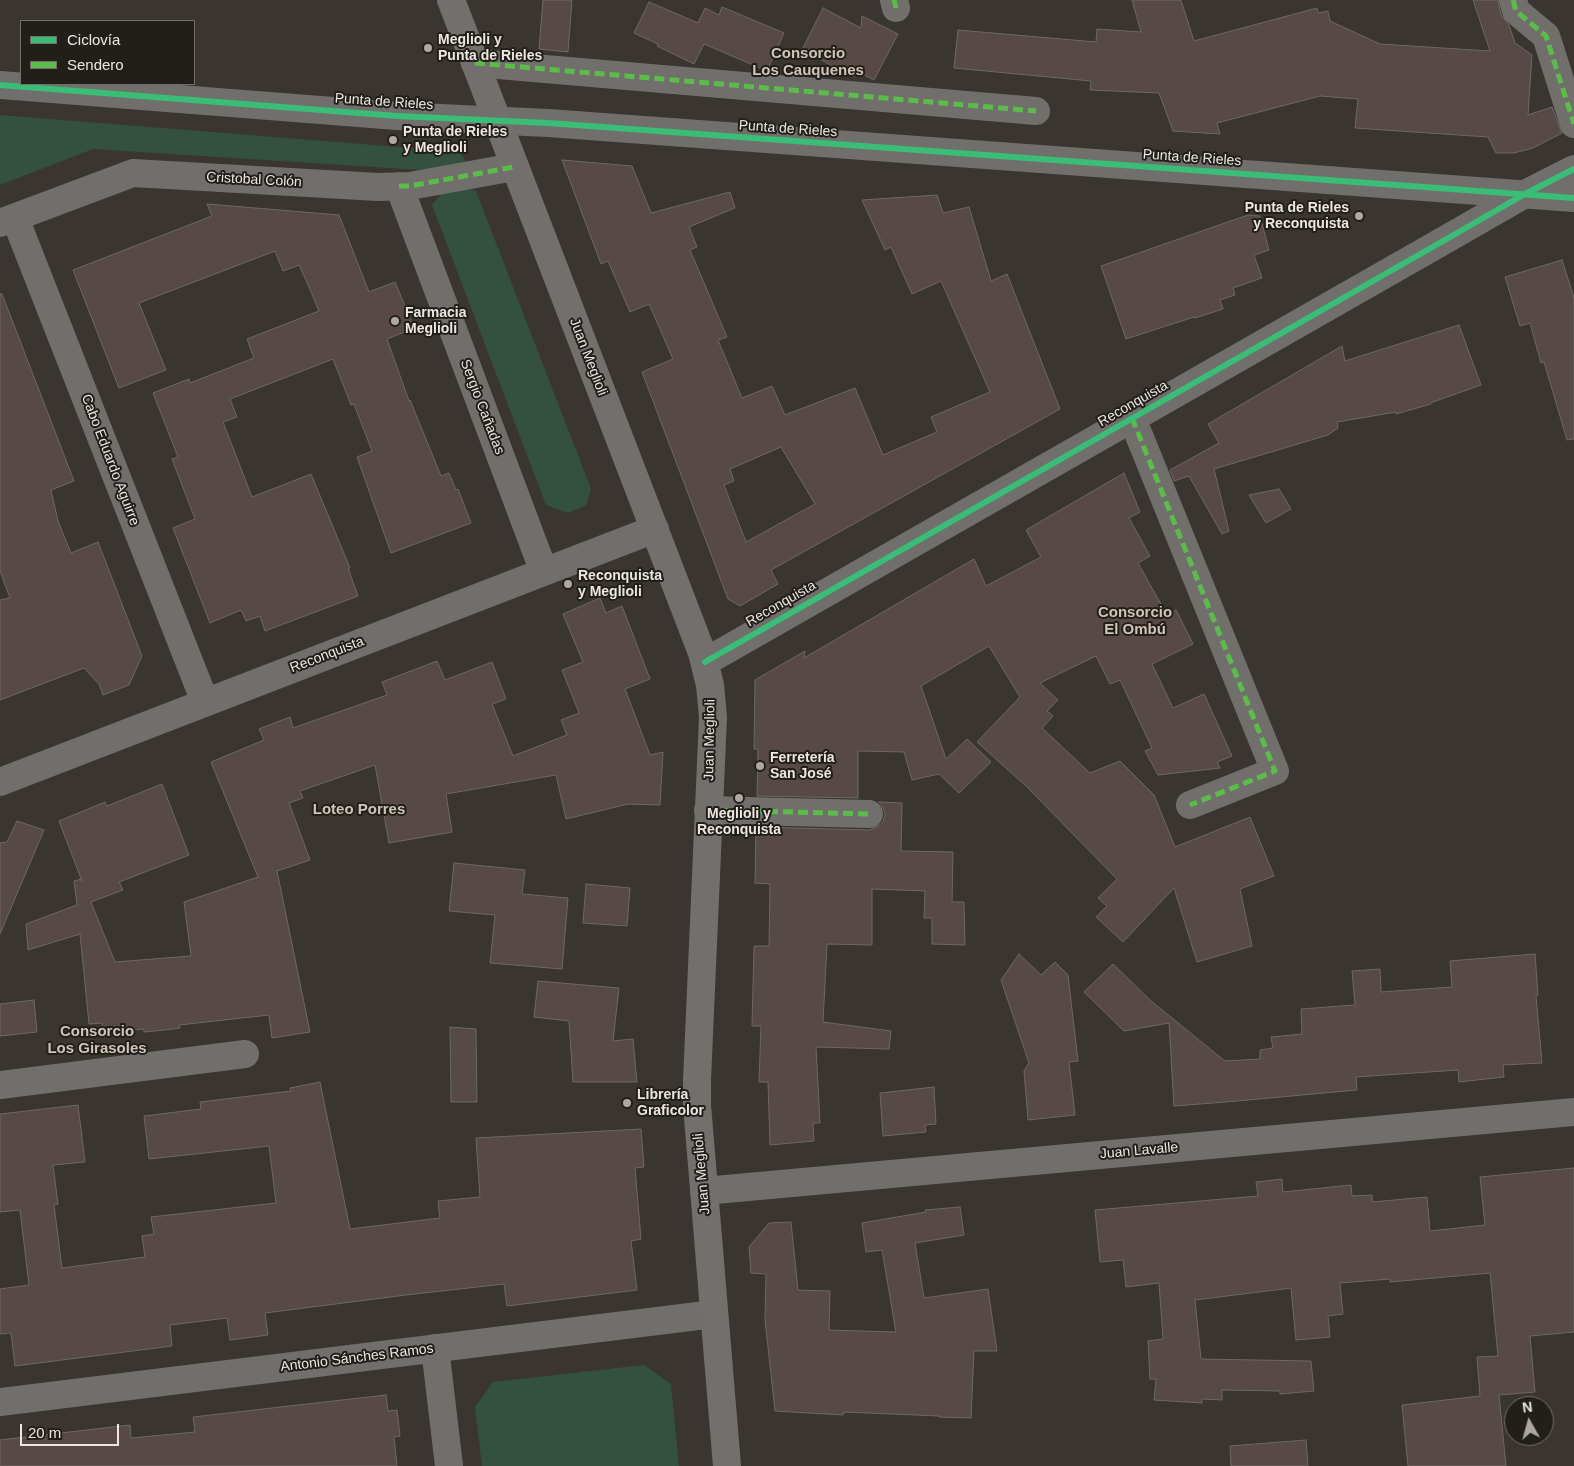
<!DOCTYPE html>
<html>
<head>
<meta charset="utf-8">
<style>
  body { margin:0 }
  #map { position:relative; width:1574px; height:1466px; overflow:hidden; background:#3b3530; font-family:Arial,sans-serif }
  canvas { display:block }
  .legend { position:absolute; left:20px; top:20px; width:175px; height:65px; box-sizing:border-box; background:#221e1a; border:1px solid #736e69; margin:0; padding:6px 9px; list-style:none; font-size:15px; color:#ede6e0 }
  .legend li { display:flex; align-items:center; gap:10px; height:25px }
  .legend b { width:25px; border:1px solid #736e69 }
  .north { position:absolute; left:1504px; top:1396px; width:50px; height:50px; box-sizing:border-box; background:#221e1a; border:1px solid #736e69; border-radius:50%; rotate:353deg; font-size:14px; font-weight:700; line-height:20px; text-align:center; color:#ede6e0 }
  .north::after { content:''; display:block; margin:auto; width:18px; height:22px; background:#afa8a2; clip-path:polygon(50% 0,100% 100%,50% 72%,0 100%) }
  .scale { position:absolute; left:20px; top:1424px; width:99px; height:22px; box-sizing:border-box; border:2px solid #ede6e0; border-top:0; padding-left:6px; font-size:15px; line-height:18px; white-space:nowrap; color:#ede6e0; -webkit-text-stroke:4px #221e1a; paint-order:stroke }
</style>
</head>
<body>
<div id="map">
<canvas width="1574" height="1466"></canvas>
<ul class="legend">
<li><b style="height:6px;background:#3abd76"></b>Ciclovía</li>
<li><b style="height:6px;background:#5cbc4b"></b>Sendero</li>
</ul>
<div class="north">N</div>
<div class="scale">20 m</div>
</div>
<script>
const g = document.querySelector('canvas').getContext('2d');
g.lineJoin = 'round';
function fillPath(path, color) { g.fillStyle = color; g.fill(path, 'evenodd'); }
const toPath = rows => new Path2D(rows.map(r => 'M' + r).join(''));
function trace(path, color, width, dash) { g.strokeStyle = color; g.lineWidth = width; g.lineCap = dash ? 'butt' : 'round'; g.setLineDash(dash || []); g.stroke(path); }
function drawText(font, color, halo, rows, align = 'center') {
  g.font = font + ' Arial,sans-serif'; g.lineWidth = 4; g.setLineDash([]); g.textBaseline = 'middle'; g.strokeStyle = halo; g.fillStyle = color; for (const [text, x, y, turn = 0] of rows) {
    g.save(); g.translate(x, y); g.rotate((+turn || 0) * Math.PI / 180); g.textAlign = isNaN(turn) ? turn : align; if (halo) g.strokeText(text, 0, 0); g.fillText(text, 0, 0); g.restore();
  }
}
fillPath(toPath([
  [0,115,461,152,465,161,459,168,437,171,93,149,0,185],
  [463,187,476,191,591,489,586,505,568,513,546,505,432,205,444,190],
  [644,1365,671,1384,679,1466,482,1466,475,1407,493,1382]
]), '#345140');
const building = toPath([
  [543,0,572,0,568,52,539,49,543,0],
  [1132,0,1181,0,1194,41,1317,8,1318,13,1328,11,1330,21,1380,44,1490,51,1473,0,1498,0,1501,15,1509,25,1515,43,1532,55,1528,115,1552,107,1562,133,1533,148,1514,153,1496,153,1488,137,1355,128,1358,99,1320,96,1217,123,1220,134,1173,131,1159,93,1090,90,1091,81,954,68,958,30,1096,42,1097,29,1141,32,1132,0],
  [649,2,698,23,705,8,719,15,722,7,784,33,767,71,704,44,694,64,657,46,658,44,634,33,649,2],
  [823,8,861,28,862,16,898,34,874,80,857,71,854,77,802,50,823,8],
  [562,160,632,166,651,213,730,192,735,208,689,227,697,247,690,250,727,337,718,340,742,398,772,386,785,415,855,388,883,455,937,432,931,417,990,392,941,281,912,294,891,247,885,250,862,200,937,195,943,213,969,207,991,281,1007,274,1060,409,771,570,778,584,740,606,728,599,642,372,673,359,649,304,630,312,608,261,601,264,562,160],
  [781,447,815,504,746,542,724,485,734,481,730,469,781,447],
  [207,204,339,215,369,292,395,282,414,328,387,339,409,401,410,400,441,476,449,473,456,490,458,489,471,523,391,553,357,457,372,451,354,404,351,405,333,359,230,399,237,417,223,422,252,497,311,474,350,568,348,568,358,596,265,631,260,616,246,621,241,610,210,623,173,528,195,519,172,459,178,457,153,393,189,379,190,383,254,358,247,339,319,311,309,287,299,265,283,271,275,251,139,303,166,370,119,388,73,270,212,216,207,204],
  [1248,215,1260,216,1269,250,1254,255,1262,278,1233,288,1235,295,1220,300,1223,309,1195,318,1194,317,1126,339,1101,266,1248,215],
  [1562,260,1574,298,1574,439,1567,440,1544,362,1541,363,1530,323,1520,326,1505,277,1562,260],
  [0,294,2,294,74,481,51,490,58,521,71,553,98,542,142,656,129,685,103,695,99,684,84,668,0,700,0,600,10,598,0,571,0,294],
  [1459,325,1481,385,1430,403,1431,404,1396,414,1396,412,1337,422,1338,428,1328,435,1214,469,1229,531,1222,534,1189,476,1174,481,1170,470,1219,443,1208,424,1342,346,1345,361,1459,325],
  [1124,473,1140,512,1129,518,1150,556,1138,563,1167,615,1176,610,1193,644,1152,664,1173,708,1204,694,1232,756,1217,762,1220,768,1158,775,1145,751,1152,748,1120,680,1110,684,1096,656,1040,683,1058,700,1047,711,1053,716,1042,728,1090,773,1120,761,1154,795,1175,847,1250,817,1274,876,1240,889,1252,946,1197,962,1174,888,1123,942,1096,917,1107,906,1098,898,1117,879,1027,787,977,742,1020,697,989,646,921,686,946,759,967,739,991,762,959,793,939,774,912,780,904,752,858,751,858,798,757,796,758,749,754,749,755,680,805,651,804,658,974,559,986,586,1041,557,1026,530,1124,473],
  [1279,489,1291,509,1266,523,1249,495,1279,489],
  [600,598,606,613,622,606,650,679,625,689,650,755,663,752,660,805,628,804,566,819,556,775,446,794,452,832,389,843,375,765,300,791,303,798,289,803,310,860,277,871,310,1032,272,1038,269,1015,179,1025,180,1028,165,1030,144,1032,144,1029,103,1033,102,1023,89,1024,80,934,28,950,26,924,77,905,74,881,82,879,82,881,59,821,105,802,107,806,162,784,189,855,119,882,123,890,91,902,115,962,191,956,184,902,258,877,211,762,264,740,259,729,290,717,293,728,387,695,382,682,437,661,445,680,492,662,506,699,492,704,513,756,567,735,561,720,579,713,562,670,583,662,563,614,600,598],
  [879,802,902,803,901,851,953,852,952,902,964,902,965,945,932,944,932,918,924,918,925,891,872,889,872,945,827,944,823,1022,891,1031,889,1049,816,1047,820,1123,813,1123,814,1141,770,1145,768,1082,759,1082,761,1026,752,1026,754,946,769,946,770,884,755,883,756,827,869,830,877,827,883,822,885,814,883,807,879,802],
  [17,821,44,830,0,934,0,843,7,842,17,821],
  [454,863,525,870,522,894,568,898,562,969,490,963,495,915,449,911,454,863],
  [586,884,630,888,627,926,583,923,586,884],
  [1019,954,1041,975,1055,962,1068,975,1078,1061,1069,1062,1075,1115,1028,1120,1024,1071,1029,1063,1001,980,1019,954],
  [1535,954,1538,995,1536,996,1542,1063,1503,1065,1504,1077,1459,1082,1458,1070,1356,1077,1357,1090,1226,1102,1174,1106,1169,1023,1124,1031,1084,992,1113,964,1151,1001,1225,1061,1260,1059,1260,1050,1273,1048,1271,1037,1302,1034,1301,1009,1355,1005,1352,971,1380,969,1381,992,1452,987,1450,961,1535,954],
  [538,981,619,988,613,1041,633,1039,637,1082,573,1082,569,1021,534,1017,538,981],
  [34,1000,37,1032,0,1036,0,1004,34,1000],
  [450,1027,476,1029,477,1102,451,1102,450,1027],
  [320,1082,350,1229,440,1218,438,1201,480,1197,476,1138,641,1129,644,1167,635,1168,641,1239,631,1241,637,1290,507,1306,504,1284,406,1295,265,1313,268,1335,230,1340,227,1318,170,1325,172,1346,15,1366,11,1333,0,1334,0,1289,29,1285,20,1210,0,1212,0,1114,78,1105,85,1162,53,1165,58,1204,54,1205,62,1268,145,1257,142,1236,154,1234,151,1217,276,1203,269,1146,149,1159,144,1116,201,1109,200,1102,291,1091,290,1088,320,1082],
  [934,1087,936,1124,925,1125,926,1132,883,1136,880,1093,934,1087],
  [1574,1168,1574,1332,1530,1336,1535,1392,1499,1395,1506,1466,1408,1466,1402,1405,1480,1396,1477,1357,1498,1356,1490,1273,1390,1282,1390,1279,1340,1283,1343,1314,1328,1316,1330,1337,1296,1340,1291,1288,1195,1300,1201,1359,1311,1361,1314,1391,1280,1394,1280,1391,1222,1390,1222,1400,1202,1399,1202,1403,1154,1400,1156,1379,1150,1379,1148,1341,1163,1339,1159,1283,1126,1287,1123,1260,1100,1262,1095,1210,1258,1196,1256,1182,1282,1179,1283,1192,1351,1185,1352,1196,1372,1195,1372,1202,1427,1197,1430,1231,1485,1225,1480,1177,1574,1168],
  [960,1207,964,1235,915,1243,924,1298,988,1289,997,1351,974,1351,971,1418,939,1417,939,1416,844,1412,843,1415,775,1411,765,1320,766,1274,751,1273,749,1247,769,1223,791,1222,798,1290,830,1291,829,1330,896,1332,882,1250,866,1252,862,1223,926,1212,925,1210,960,1207],
  [386,1395,388,1411,397,1410,400,1436,394,1437,397,1466,0,1466,0,1440,130,1425,131,1438,195,1432,193,1417,386,1395],
  [1306,1440,1308,1466,1231,1466,1230,1446,1306,1440]
]);
fillPath(building, '#574945');
trace(building, '#6e6865', 1);
trace(toPath([
  [894,0,896,8],
  [1513,0,1516,11,1546,36,1574,124],
  [475,63,1036,111],
  [0,85,397,116,548,123,1574,198],
  [399,186,544,572],
  [15,218,205,702],
  [0,223,133,173,378,187,410,186,514,167],
  [1132,418,1275,771,1190,805],
  [705,662,1450,237,1523,195,1574,169],
  [0,782,655,529],
  [708,810,869,814],
  [0,1085,245,1054],
  [704,1191,1574,1112],
  [435,1348,449,1466],
  [0,1402,714,1314]
]), '#716f6c', 28);
trace(toPath([
  [451,0,702,653,710,685,713,717,697,1080,697,1105,727,1466]
]), '#726f6c', 28);
trace(toPath([
  [894,0,896,8],
  [1513,0,1516,11,1546,36,1574,124],
  [475,63,1036,111],
  [399,186,410,186,514,167],
  [1132,418,1275,771,1190,805],
  [708,810,869,814]
]), '#5cbc4b', 5, [10, 5]);
trace(toPath([
  [0,85,397,116,548,123,1574,198],
  [705,662,1450,237,1523,195,1574,169]
]), '#3abd76', 6);
for (const [x, y, r, color] of [
  [428,48,5,"#afa8a2"],
  [393,140,5,"#afa8a2"],
  [1359,216,5,"#afa8a2"],
  [395,321,5,"#afa8a2"],
  [568,584,5,"#afa8a2"],
  [760,766,5,"#afa8a2"],
  [739,798,5,"#afa8a2"],
  [627,1103,5,"#afa8a2"]
]) { const dot = new Path2D(); dot.arc(x, y, r, 0, 2 * Math.PI); g.fillStyle = color; g.fill(dot); trace(dot, '#221e1a', 2); }
drawText('bold 14px', '#ede6e0', '#221e1a', [
  ["Meglioli y",438,40],
  ["Punta de Rieles",438,56],
  ["Punta de Rieles",403,132],
  ["y Meglioli",403,148],
  ["Punta de Rieles",1349,208,"right"],
  ["y Reconquista",1349,224,"right"],
  ["Farmacia",405,313],
  ["Meglioli",405,329],
  ["Reconquista",578,576],
  ["y Meglioli",578,592],
  ["Ferretería",770,758],
  ["San José",770,774],
  ["Meglioli y",739,814,"center"],
  ["Reconquista",739,830,"center"],
  ["Librería",637,1095],
  ["Graficolor",637,1111]
], 'left');
drawText('14px', '#ede6e0', '#221e1a', [
  ["Punta de Rieles",384,102,4],
  ["Punta de Rieles",788,129,4],
  ["Punta de Rieles",1192,158,4],
  ["Cristobal Colón",254,180,3],
  ["Juan Meglioli",588,357,69],
  ["Reconquista",1133,404,-30],
  ["Sergio Cañadas",482,407,69],
  ["Cabo Eduardo Aguirre",110,460,69],
  ["Reconquista",781,604,-30],
  ["Reconquista",327,655,-21],
  ["Juan Meglioli",710,740,-89],
  ["Juan Lavalle",1139,1151,-5],
  ["Juan Meglioli",702,1174,-95],
  ["Antonio Sánches Ramos",357,1358,-7]
]);
drawText('bold 15px', '#d0c3b8', '#221e1a', [
  ["Consorcio",808,54],
  ["Los Cauquenes",808,71],
  ["Consorcio",1135,613],
  ["El Ombú",1135,630],
  ["Loteo Porres",359,810],
  ["Consorcio",97,1032],
  ["Los Girasoles",97,1049]
]);
</script>
</body>
</html>
